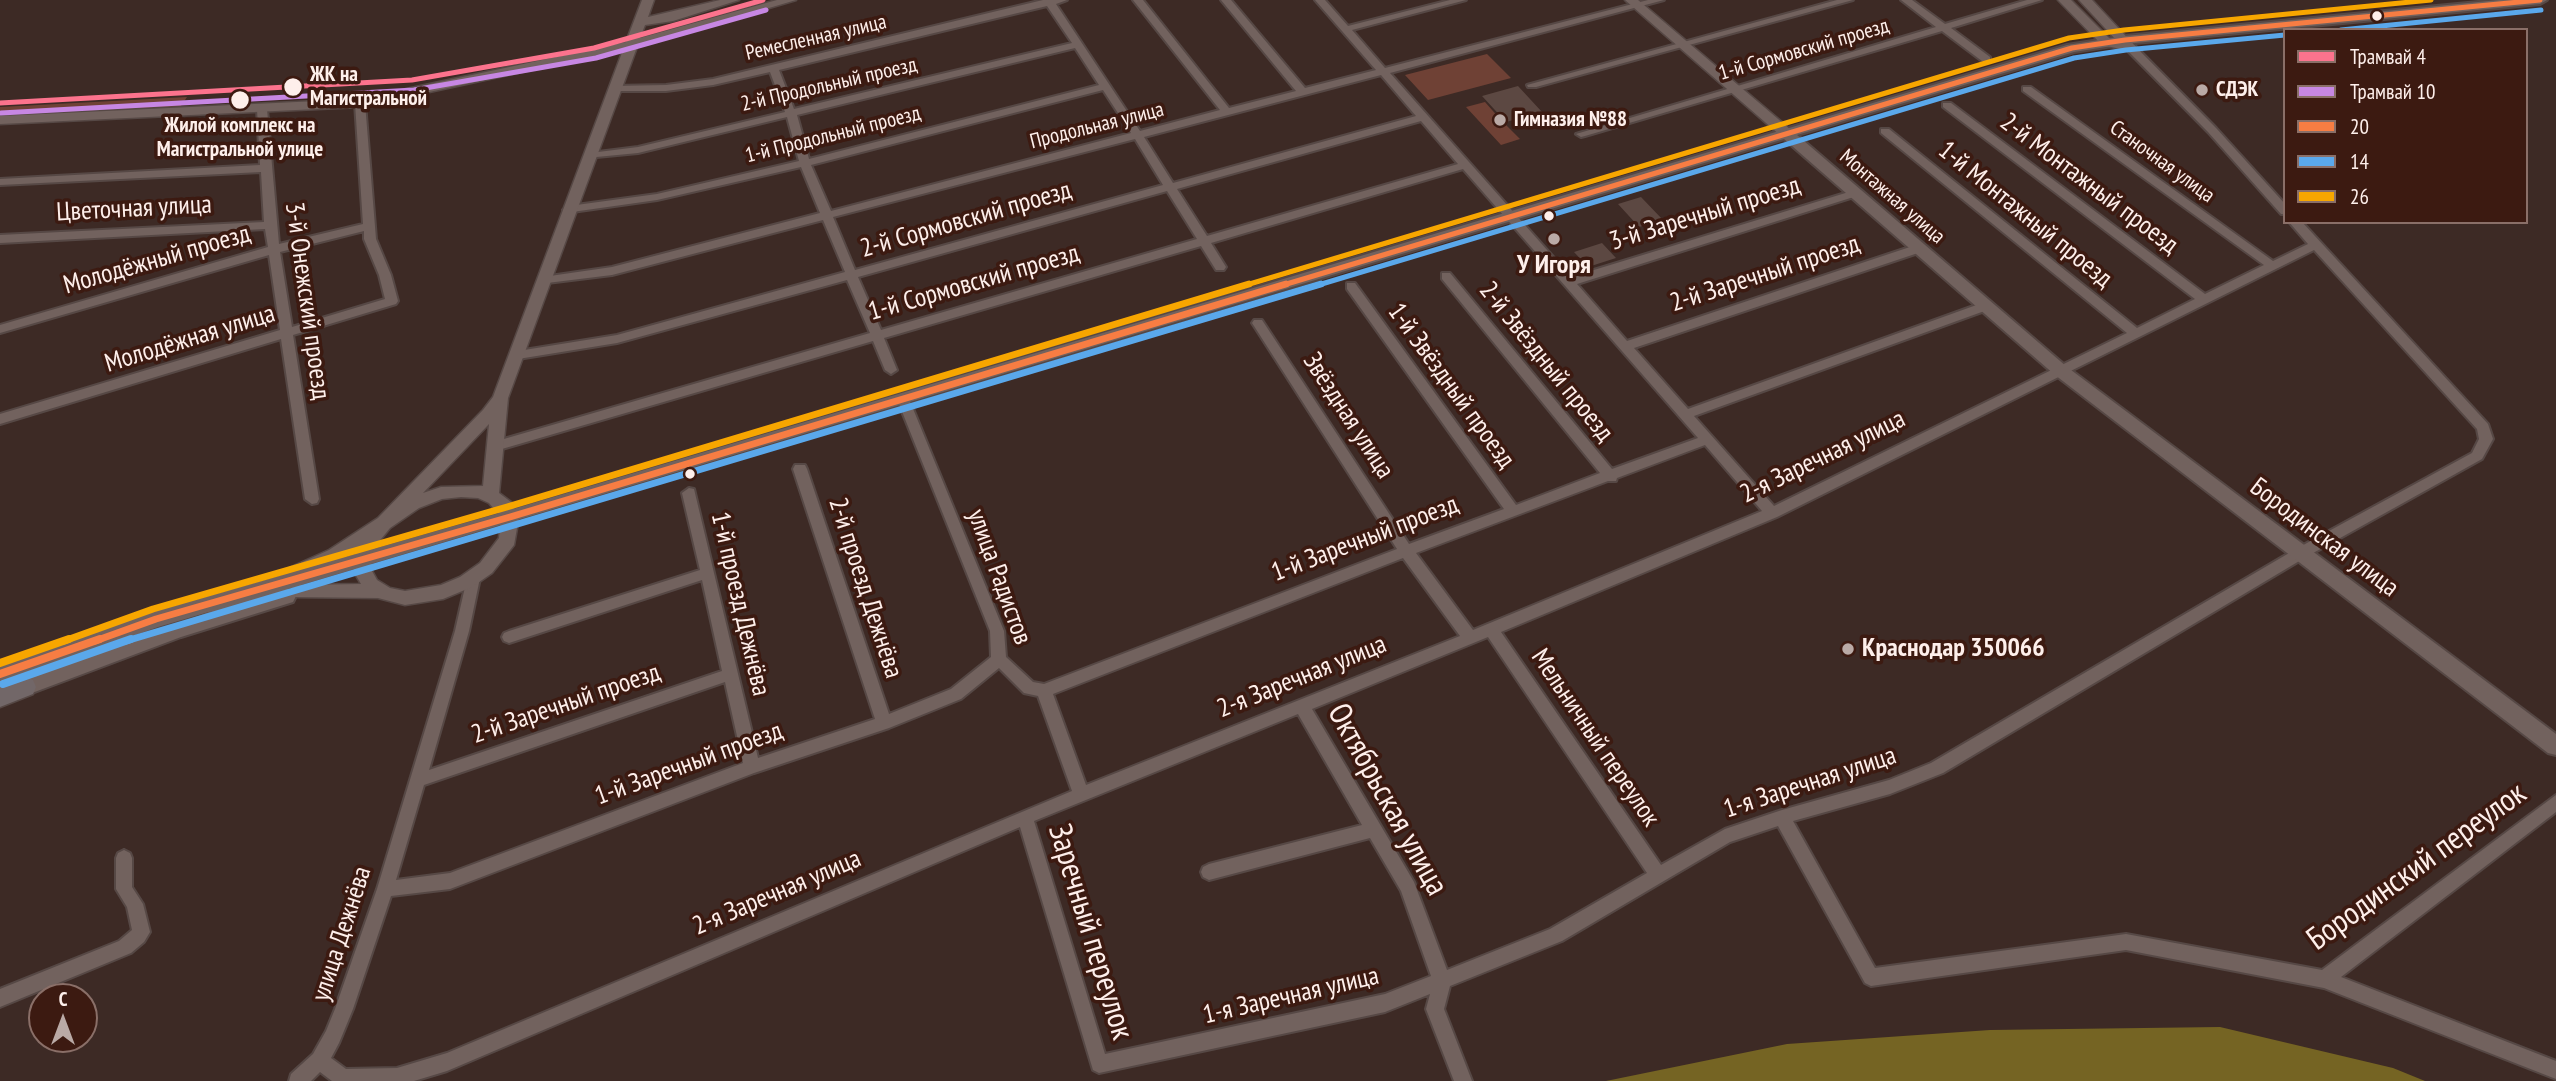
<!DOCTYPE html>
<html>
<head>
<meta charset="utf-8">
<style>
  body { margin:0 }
  #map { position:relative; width:2556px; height:1081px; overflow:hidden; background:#3d2a25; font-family:"PT Sans Narrow",sans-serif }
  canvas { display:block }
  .legend { position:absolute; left:2283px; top:28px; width:245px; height:196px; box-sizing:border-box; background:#3c1a11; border:2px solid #8a6f68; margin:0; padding:9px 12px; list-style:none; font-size:21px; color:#feefeb }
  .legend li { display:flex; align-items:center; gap:14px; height:35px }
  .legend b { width:35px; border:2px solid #8a6f68 }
  .north { position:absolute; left:28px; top:983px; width:70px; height:70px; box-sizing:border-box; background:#3c1a11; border:2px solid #8a6f68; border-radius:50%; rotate:0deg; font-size:19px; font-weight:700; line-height:28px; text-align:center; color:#feefeb }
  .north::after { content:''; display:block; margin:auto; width:24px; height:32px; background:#baaaa6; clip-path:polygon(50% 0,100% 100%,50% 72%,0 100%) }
</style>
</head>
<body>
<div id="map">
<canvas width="2556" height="1081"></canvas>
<ul class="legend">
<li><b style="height:9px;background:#fc738d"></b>Трамвай 4</li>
<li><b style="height:9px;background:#c787e3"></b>Трамвай 10</li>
<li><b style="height:9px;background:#f77d43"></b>20</li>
<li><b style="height:9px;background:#5aa8eb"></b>14</li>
<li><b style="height:9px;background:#f7a600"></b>26</li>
</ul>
<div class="north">С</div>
</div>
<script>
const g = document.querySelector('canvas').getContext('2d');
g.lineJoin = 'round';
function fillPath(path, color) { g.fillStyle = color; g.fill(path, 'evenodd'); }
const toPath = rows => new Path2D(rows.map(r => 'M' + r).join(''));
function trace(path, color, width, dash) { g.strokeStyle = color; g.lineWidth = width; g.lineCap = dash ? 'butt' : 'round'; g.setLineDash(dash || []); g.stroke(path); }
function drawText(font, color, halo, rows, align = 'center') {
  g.font = font + ' "PT Sans Narrow",sans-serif'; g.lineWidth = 7; g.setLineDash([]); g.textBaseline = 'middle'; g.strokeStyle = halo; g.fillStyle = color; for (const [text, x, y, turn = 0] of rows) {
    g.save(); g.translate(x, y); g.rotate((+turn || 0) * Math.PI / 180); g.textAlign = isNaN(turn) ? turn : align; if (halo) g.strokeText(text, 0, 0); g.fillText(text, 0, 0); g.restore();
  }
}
fillPath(toPath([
  [1487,54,1511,78,1428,100,1405,75],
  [187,97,179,109,0,117,0,107],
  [1485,102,1500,119,1520,139,1501,145,1466,107]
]), '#6f4135');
fillPath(toPath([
  [2220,1027,2393,1068,2425,1081,1606,1081,1787,1044,1990,1030]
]), '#756423');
fillPath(toPath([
  [1518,86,1542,112,1506,122,1482,96],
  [1641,197,1663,220,1639,227,1618,204],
  [1602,243,1616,258,1588,267,1574,252]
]), '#5c4842');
const minor = toPath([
  [1043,0,1067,0,1056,4,1140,131,1220,110,1133,0,1143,0,1229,108,1296,91,1221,0,1231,0,1305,88,1376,70,1315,0,1325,0,1348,26,1450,0,1466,0,1352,30,1385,68,1648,0,1664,0,1390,73,1571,277,1852,191,1860,191,1862,193,1860,195,1577,284,1627,341,1916,245,1924,245,1924,251,1634,348,1688,409,1982,303,1990,303,1992,306,1990,309,1694,416,1774,506,2127,333,1881,133,1881,129,1889,129,2137,328,2195,299,1943,107,1943,103,1951,103,2205,294,2264,265,2023,91,2023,87,2031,87,2273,261,2308,244,2289,222,2302,222,2488,424,2493,439,2482,459,2306,557,1943,773,1890,794,1793,821,1875,968,2126,934,2322,970,2556,795,2556,812,2341,977,2556,1061,2556,1079,2324,988,2126,950,1871,986,1865,983,1778,826,1730,842,1562,941,1450,986,1444,1009,1472,1081,1454,1081,1426,1009,1430,994,1385,1012,1099,1073,1093,1070,1020,827,447,1071,414,1081,332,1081,320,1072,311,1081,289,1081,291,1074,313,1054,326,1031,335,1009,377,889,455,631,468,574,473,572,478,574,480,578,469,631,429,770,722,671,702,580,509,643,504,641,502,637,504,633,509,631,700,570,682,493,689,488,694,489,758,758,875,719,793,469,795,465,805,465,807,469,889,714,951,689,991,657,990,631,897,399,898,396,908,396,909,399,1004,631,1006,657,1033,682,1044,684,1397,549,1254,326,1252,323,1254,320,1262,320,1409,544,1504,509,1347,289,1347,283,1355,283,1516,505,1600,473,1442,279,1442,273,1450,273,1612,469,1698,438,1463,169,1211,243,1226,267,1224,270,1216,270,1201,246,884,338,897,370,891,374,885,370,873,341,495,451,490,449,488,446,490,443,870,333,847,280,617,343,518,359,514,358,512,355,518,351,617,335,845,272,823,220,612,275,539,284,539,278,543,277,612,267,820,213,801,167,657,200,565,213,563,210,569,206,657,194,799,161,787,117,638,153,586,158,586,154,590,153,638,147,785,112,770,72,713,85,666,91,617,91,612,88,613,86,666,85,713,79,1043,0],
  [1047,6,1072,43,794,109,779,70,1047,6],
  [1075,48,1099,85,809,159,797,115,1075,48],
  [1381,75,1416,116,1173,183,1144,137,1381,75],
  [1103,90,1131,133,831,211,811,165,1103,90],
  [1421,121,1458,164,1207,236,1177,189,1421,121],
  [1135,139,1163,185,855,270,833,217,1135,139],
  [1167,191,1197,239,881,330,858,277,1167,191],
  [2314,250,2477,429,2479,439,2472,453,2296,549,1931,763,1889,780,1782,810,1725,829,1661,865,1501,632,1777,517,2314,250],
  [1705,445,1762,511,1473,630,1416,553,1608,481,1616,481,1617,478,1705,445],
  [1403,558,1460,636,1086,785,1053,694,1403,558],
  [1488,637,1647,873,1550,929,1447,970,1414,882,1312,709,1488,637],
  [999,668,1024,693,1038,696,1072,791,447,1053,397,1068,346,1069,331,1058,339,1043,353,1009,391,896,450,889,754,773,889,728,961,699,999,668],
  [725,682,743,763,450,873,396,880,424,785,725,682],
  [1298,714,1362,825,1209,864,1203,867,1201,872,1203,877,1209,880,1370,838,1401,891,1431,976,1385,994,1105,1054,1034,821,1298,714],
  [1837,0,1853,0,1536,87,1528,87,1527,85,1837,0],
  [1901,0,1912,0,1945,24,2027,0,2042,0,1951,28,1990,57,1990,61,1982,61,1942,31,1585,136,1581,137,1576,134,1936,27,1901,0],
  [2126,45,2134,45,2216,128,2285,204,2285,214,2281,214,2208,132,2126,49,2126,45],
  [360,100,365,103,376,239,391,275,398,301,396,304,293,335,319,499,317,503,312,504,305,499,281,339,0,424,0,414,280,330,269,255,0,333,0,325,268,247,265,229,0,243,0,235,264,222,261,172,0,185,0,179,260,165,257,109,262,106,267,109,279,244,363,224,355,103,360,100],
  [364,231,364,239,379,275,385,299,292,327,280,252,364,231],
  [124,850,130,853,132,858,132,887,143,904,150,932,144,942,131,953,0,1007,0,989,119,941,132,930,127,907,116,889,116,858,118,853,124,850]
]);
const tertiary = toPath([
  [642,0,654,0,648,17,720,0,739,0,673,21,645,25,640,38,777,0,796,0,637,47,508,398,499,493,511,502,519,517,514,545,492,573,472,587,443,599,405,605,378,598,292,597,289,592,292,587,298,585,361,584,354,572,353,561,358,549,341,560,299,579,293,581,287,579,284,574,287,569,329,550,378,518,483,410,493,397,623,50,360,107,0,124,0,116,360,99,626,42,642,0],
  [489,424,483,486,441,487,423,493,489,424],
  [461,497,478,498,489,503,501,517,499,538,480,563,460,577,441,585,405,591,390,588,377,580,372,571,371,561,377,544,390,528,419,508,442,499,461,497],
  [1625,0,1638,0,1791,130,1791,136,1781,136,1625,0],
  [2058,0,2071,0,2110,39,2117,41,2079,0,2092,0,2136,47,2130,51,2102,45,2058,0]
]);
const secondary = toPath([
  [2499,0,2547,0,2540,4,2125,44,2074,52,1797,135,2067,367,2556,734,2556,755,2548,753,2055,375,1784,139,288,589,293,590,296,596,293,602,181,637,24,696,17,693,14,687,17,681,212,611,158,627,0,683,0,665,156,611,510,510,2067,45,2125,36,2499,0]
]);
const trunk = toPath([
  [24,677,33,680,36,687,33,694,0,707,0,685,24,677]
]);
trace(minor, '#564845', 4);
trace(tertiary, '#564845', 3);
trace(secondary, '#564845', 4);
trace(trunk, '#564845', 3);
fillPath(minor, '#72625e');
fillPath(tertiary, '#72625e');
fillPath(secondary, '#72625e');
fillPath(trunk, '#726768');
trace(toPath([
  [1280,286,2072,48,2125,40,2540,0]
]), '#f77d43', 5);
trace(toPath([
  [95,641,156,619,510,517,1286,284]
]), '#f77d43', 7);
trace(toPath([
  [0,674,100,639]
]), '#f77d43', 8);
trace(toPath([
  [2341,30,2541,10],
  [1315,286,2074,58,2126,50,2285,35]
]), '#5aa8eb', 5);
trace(toPath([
  [126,641,1321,284]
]), '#5aa8eb', 7);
trace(toPath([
  [3,684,131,639]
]), '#5aa8eb', 8);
trace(toPath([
  [1243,286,2069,38,2124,30,2431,0]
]), '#f7a600', 5);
trace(toPath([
  [64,641,153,609,507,507,1249,284]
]), '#f7a600', 7);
trace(toPath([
  [0,663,69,639]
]), '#f7a600', 8);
trace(toPath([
  [0,103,412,80,594,48,763,0]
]), '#fc738d', 5);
trace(toPath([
  [1,113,414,90,596,58,766,10]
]), '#c787e3', 5);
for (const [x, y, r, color] of [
  [2377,16,6,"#feefeb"],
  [293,87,10,"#feefeb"],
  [2202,90,7,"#baaaa6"],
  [240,100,10,"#feefeb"],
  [1500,120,7,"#baaaa6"],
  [1549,216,6,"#feefeb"],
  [1554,239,7,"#baaaa6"],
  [690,474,6,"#feefeb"],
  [1848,649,7,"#baaaa6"]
]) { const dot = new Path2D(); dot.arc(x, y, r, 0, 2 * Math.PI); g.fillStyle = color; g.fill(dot); trace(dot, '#3c1a11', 2.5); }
drawText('21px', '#feefeb', '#3c1a11', [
  ["Ремесленная улица",816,38,-13],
  ["1-й Сормовский проезд",1804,50,-16],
  ["2-й Продольный проезд",829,85,-13],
  ["Продольная улица",1097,126,-14],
  ["1-й Продольный проезд",833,135,-14],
  ["Станочная улица",2162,162,36],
  ["Монтажная улица",1892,197,41]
]);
drawText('bold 21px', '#feefeb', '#3c1a11', [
  ["ЖК на",310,75],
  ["Магистральной",310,99],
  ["Жилой комплекс на",240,126,"center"],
  ["Магистральной улице",240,150,"center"]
], 'left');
drawText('bold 21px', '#feefeb', '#3c1a11', [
  ["СДЭК",2216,90],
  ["Гимназия №88",1514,120]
], 'left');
drawText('26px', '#feefeb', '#3c1a11', [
  ["2-й Монтажный проезд",2089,184,37],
  ["Цветочная улица",134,209,-3],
  ["3-й Заречный проезд",1705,214,-17],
  ["1-й Монтажный проезд",2025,215,39],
  ["2-й Сормовский проезд",966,220,-16],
  ["Молодёжный проезд",157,260,-16],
  ["2-й Заречный проезд",1765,274,-18],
  ["1-й Сормовский проезд",974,283,-16],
  ["3-й Онежский проезд",307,301,82],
  ["Молодёжная улица",190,339,-17],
  ["2-й Звёздный проезд",1546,362,51],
  ["1-й Звёздный проезд",1451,386,54],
  ["Звёздная улица",1348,416,57],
  ["2-я Заречная улица",1823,457,-26],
  ["Бородинская улица",2324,538,37],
  ["1-й Заречный проезд",1365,539,-21],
  ["улица Радистов",999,577,70],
  ["2-й проезд Дежнёва",865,588,72],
  ["1-й проезд Дежнёва",740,604,77],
  ["2-я Заречная улица",1302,677,-22],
  ["2-й Заречный проезд",566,704,-19],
  ["Мельничный переулок",1595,738,56],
  ["1-й Заречный проезд",689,764,-20],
  ["1-я Заречная улица",1810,783,-18],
  ["2-я Заречная улица",777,893,-23],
  ["улица Дежнёва",342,934,-72],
  ["1-я Заречная улица",1291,996,-13]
]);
drawText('bold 26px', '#feefeb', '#3c1a11', [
  ["У Игоря",1554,266],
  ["Краснодар 350066",1862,649,"left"]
]);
drawText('32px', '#feefeb', '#3c1a11', [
  ["Октябрьская улица",1387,800,61],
  ["Бородинский переулок",2417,867,-36],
  ["Заречный переулок",1090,932,73]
]);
</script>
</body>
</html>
